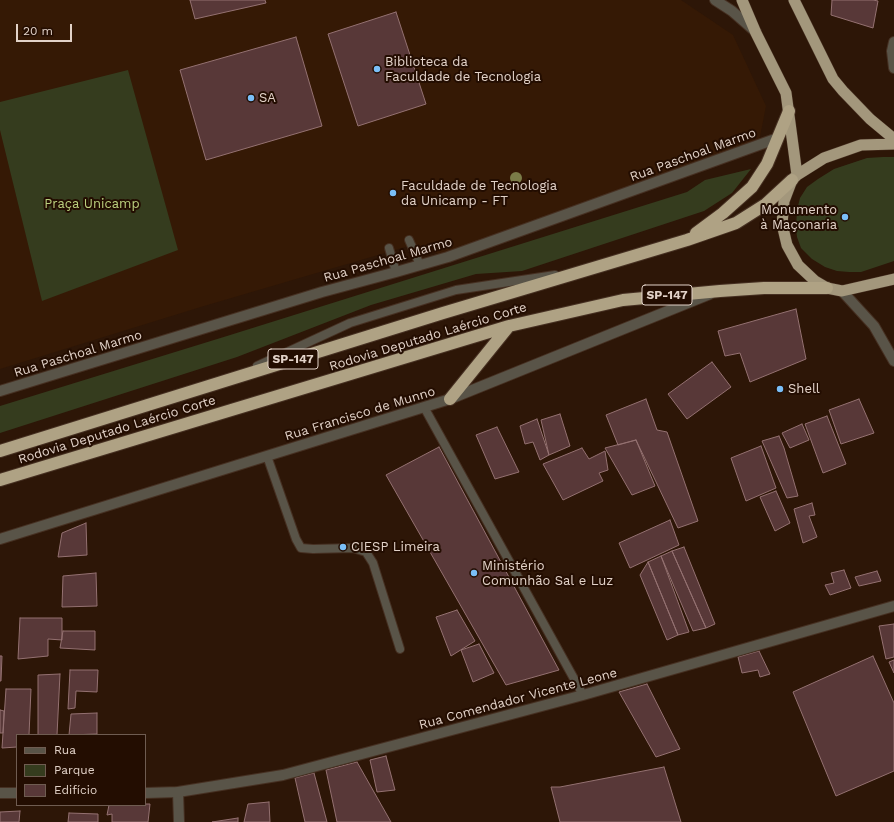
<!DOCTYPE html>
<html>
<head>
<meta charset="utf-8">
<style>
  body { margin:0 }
  #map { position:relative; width:894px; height:822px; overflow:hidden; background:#2d1607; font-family:"Work Sans",sans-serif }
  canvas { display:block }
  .legend { position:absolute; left:16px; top:734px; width:130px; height:72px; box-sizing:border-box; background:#230d01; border:1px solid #6f5c51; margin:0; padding:5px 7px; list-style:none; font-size:12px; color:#e2d2c8 }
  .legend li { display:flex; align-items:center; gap:8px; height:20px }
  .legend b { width:20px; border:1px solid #6f5c51 }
  .scale { position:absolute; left:16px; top:24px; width:56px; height:18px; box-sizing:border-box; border:2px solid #e2d2c8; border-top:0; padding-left:5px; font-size:12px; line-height:14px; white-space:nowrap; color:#e2d2c8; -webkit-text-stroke:3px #230d01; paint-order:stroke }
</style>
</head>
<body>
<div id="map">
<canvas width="894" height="822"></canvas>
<ul class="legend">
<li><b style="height:5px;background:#595448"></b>Rua</li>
<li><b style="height:11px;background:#353c1e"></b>Parque</li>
<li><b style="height:11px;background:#583838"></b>Edifício</li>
</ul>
<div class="scale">20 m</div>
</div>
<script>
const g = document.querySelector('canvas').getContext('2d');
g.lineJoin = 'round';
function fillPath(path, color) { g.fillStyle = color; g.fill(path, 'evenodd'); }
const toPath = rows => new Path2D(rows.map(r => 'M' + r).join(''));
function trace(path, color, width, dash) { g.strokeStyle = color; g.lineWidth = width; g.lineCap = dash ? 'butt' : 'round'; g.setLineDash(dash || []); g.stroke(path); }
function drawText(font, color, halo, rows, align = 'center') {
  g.font = font + ' "Work Sans",sans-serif'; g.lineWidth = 4; g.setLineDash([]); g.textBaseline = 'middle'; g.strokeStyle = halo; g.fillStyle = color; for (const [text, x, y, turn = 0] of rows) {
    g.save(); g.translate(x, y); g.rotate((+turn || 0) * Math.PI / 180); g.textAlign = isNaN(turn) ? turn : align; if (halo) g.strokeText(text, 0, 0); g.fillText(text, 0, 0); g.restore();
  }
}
fillPath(toPath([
  [0,0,681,0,733,35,766,106,759,142,448,257,412,245,204,306,0,369]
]), '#351905');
fillPath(toPath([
  [128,70,178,250,42,301,0,130,0,102],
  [883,157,894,157,894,261,861,272,849,272,837,271,825,267,812,259,801,248,797,237,796,229,797,210,800,198,807,187,818,179,834,169,867,158],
  [751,169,732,193,704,211,522,271,476,274,371,305,237,357,0,433,0,406,227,336,687,192,705,180]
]), '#353c1e');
const building = toPath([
  [190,0,265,0,266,3,195,19,190,0],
  [832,0,873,0,878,1,873,28,831,15,832,0],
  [396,12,426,104,358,126,328,34,396,12],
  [296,37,322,126,206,160,180,70,296,37],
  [796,309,806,359,750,382,740,353,725,356,718,331,796,309],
  [712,362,731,387,687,419,668,394,712,362],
  [646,399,657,430,667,432,698,521,678,528,636,440,618,445,606,415,646,399],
  [859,399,874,433,841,444,829,410,859,399],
  [560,414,570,446,549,455,541,420,560,414],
  [827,416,846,464,823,473,805,424,827,416],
  [537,419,549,455,540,460,533,442,525,444,520,426,537,419],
  [802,424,809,440,790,448,782,433,802,424],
  [497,427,519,472,495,479,476,435,497,427],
  [779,436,784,448,798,496,787,498,762,441,779,436],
  [636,440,655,486,632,495,605,448,636,440],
  [761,446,776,488,746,501,731,458,761,446],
  [439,447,559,670,506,685,386,475,439,447],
  [582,448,589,459,605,451,608,470,599,473,603,481,563,500,543,464,582,448],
  [776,491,790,523,775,531,760,497,776,491],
  [812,503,815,515,809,516,817,537,803,543,794,509,812,503],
  [670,520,679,545,630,568,619,543,670,520],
  [86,523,87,555,58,557,62,533,86,523],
  [684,547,715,624,706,628,672,551,684,547],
  [672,551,706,628,693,631,661,556,672,551],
  [661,556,689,632,678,635,648,562,661,556],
  [648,562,678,635,667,640,640,575,648,562],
  [844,570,851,588,830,595,825,585,834,583,831,573,844,570],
  [877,571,881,581,859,586,855,577,877,571],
  [96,573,97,606,62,607,63,576,96,573],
  [457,610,475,641,451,656,436,617,457,610],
  [20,618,62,618,62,640,48,639,48,656,18,659,20,618],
  [894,624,894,657,886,659,879,626,894,624],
  [63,631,95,631,95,650,60,648,63,631],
  [479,644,494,673,473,682,461,650,479,644],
  [759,651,770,674,760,677,758,670,742,673,738,657,759,651],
  [0,656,2,656,1,681,0,681,0,656],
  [873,656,894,703,894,771,836,796,793,692,873,656],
  [894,660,894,673,889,662,894,660],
  [70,670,98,670,97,692,76,691,75,708,68,709,70,670],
  [60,674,57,735,38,735,38,675,60,674],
  [647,684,680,749,656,757,619,692,647,684],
  [6,689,31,689,29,735,17,735,17,747,2,748,6,689],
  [0,710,4,711,3,733,0,733,0,710],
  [97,713,97,734,69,735,71,714,97,713],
  [386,756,395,790,377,792,370,760,386,756],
  [357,762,391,822,337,822,326,770,357,762],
  [664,767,681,822,560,822,551,787,560,787,664,767],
  [314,773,327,822,305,822,295,778,314,773],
  [269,802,270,822,244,822,248,804,269,802],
  [145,804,150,804,148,822,112,822,112,814,107,815,109,805,145,805,145,804],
  [20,811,19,822,0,822,0,812,20,811],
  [69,813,98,814,98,822,68,822,69,813],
  [238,818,238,822,212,822,238,818]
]);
fillPath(building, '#583838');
trace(building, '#947171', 1);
const service = toPath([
  [409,240,420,265],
  [389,248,396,272],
  [257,366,350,323,456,290,555,275],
  [424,407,583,695],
  [267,456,296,539,301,548,313,549,353,548,366,552,373,563,400,649]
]);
const minor = toPath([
  [894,42,892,51,894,68],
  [178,792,179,822]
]);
const tertiary = toPath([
  [715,0,732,11,756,32],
  [842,291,874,326,894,361],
  [0,391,322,292,396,272,448,257,778,138],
  [0,539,450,399,710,294],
  [0,793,17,793],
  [145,793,178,792,283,775,583,695,894,606]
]);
const trunk = toPath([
  [742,0,756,33,786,93,797,175],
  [794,0,833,79,843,91,870,119,894,139],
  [894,144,861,145,824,158,797,175,792,180,784,201,782,224,787,245,798,265,815,281,827,288,842,291,894,279]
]);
const motorway = toPath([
  [696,233,723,213,752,187,767,164,789,111],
  [450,399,509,326],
  [0,451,443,313,687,240,736,223,766,204,792,180],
  [0,480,509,326,623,300,720,291,764,288,827,288]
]);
trace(service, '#463022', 10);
trace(minor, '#463022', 12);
trace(tertiary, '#463022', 12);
trace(trunk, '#463022', 12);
trace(motorway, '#463022', 14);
trace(service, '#595448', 8);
trace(minor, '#595448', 10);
trace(tertiary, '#595448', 10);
trace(trunk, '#a3977c', 11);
trace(motorway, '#afa284', 12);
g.fillStyle = '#7b7c48';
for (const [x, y] of [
  [516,178]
]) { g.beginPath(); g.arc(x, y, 6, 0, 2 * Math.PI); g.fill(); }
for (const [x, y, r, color] of [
  [377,69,4,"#7abff8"],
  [251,98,4,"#7abff8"],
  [393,193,4,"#7abff8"],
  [845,217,4,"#7abff8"],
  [780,389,4,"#7abff8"],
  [343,547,4,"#7abff8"],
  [474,573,4,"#7abff8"]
]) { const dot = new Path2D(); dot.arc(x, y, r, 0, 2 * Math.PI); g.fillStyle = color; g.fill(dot); trace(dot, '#230d01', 1.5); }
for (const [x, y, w] of [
  [667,295,50],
  [293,359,50]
]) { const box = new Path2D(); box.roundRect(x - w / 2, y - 10, w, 20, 3); g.fillStyle = '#230d01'; g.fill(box); trace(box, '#e2d2c8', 1); }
drawText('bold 12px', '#e2d2c8', null, [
  ["SP-147",667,295],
  ["SP-147",293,359]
]);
drawText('13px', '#e2d2c8', '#230d01', [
  ["Biblioteca da",385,62],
  ["Faculdade de Tecnologia",385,77],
  ["SA",259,98],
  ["Faculdade de Tecnologia",401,186],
  ["da Unicamp - FT",401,201],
  ["Monumento",837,210,"right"],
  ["à Maçonaria",837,225,"right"],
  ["Shell",788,389],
  ["CIESP Limeira",351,547],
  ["Ministério",482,566],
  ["Comunhão Sal e Luz",482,581]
], 'left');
drawText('13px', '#e2d2c8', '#230d01', [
  ["Rua Paschoal Marmo",693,155,-20],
  ["Rua Paschoal Marmo",388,260,-16],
  ["Rodovia Deputado Laércio Corte",428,337,-17],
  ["Rua Paschoal Marmo",78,354,-17],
  ["Rua Francisco de Munno",360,414,-17],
  ["Rodovia Deputado Laércio Corte",117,430,-17],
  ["Rua Comendador Vicente Leone",518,699,-15]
]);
drawText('13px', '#bbd07e', '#230d01', [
  ["Praça Unicamp",92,204]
]);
</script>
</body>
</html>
